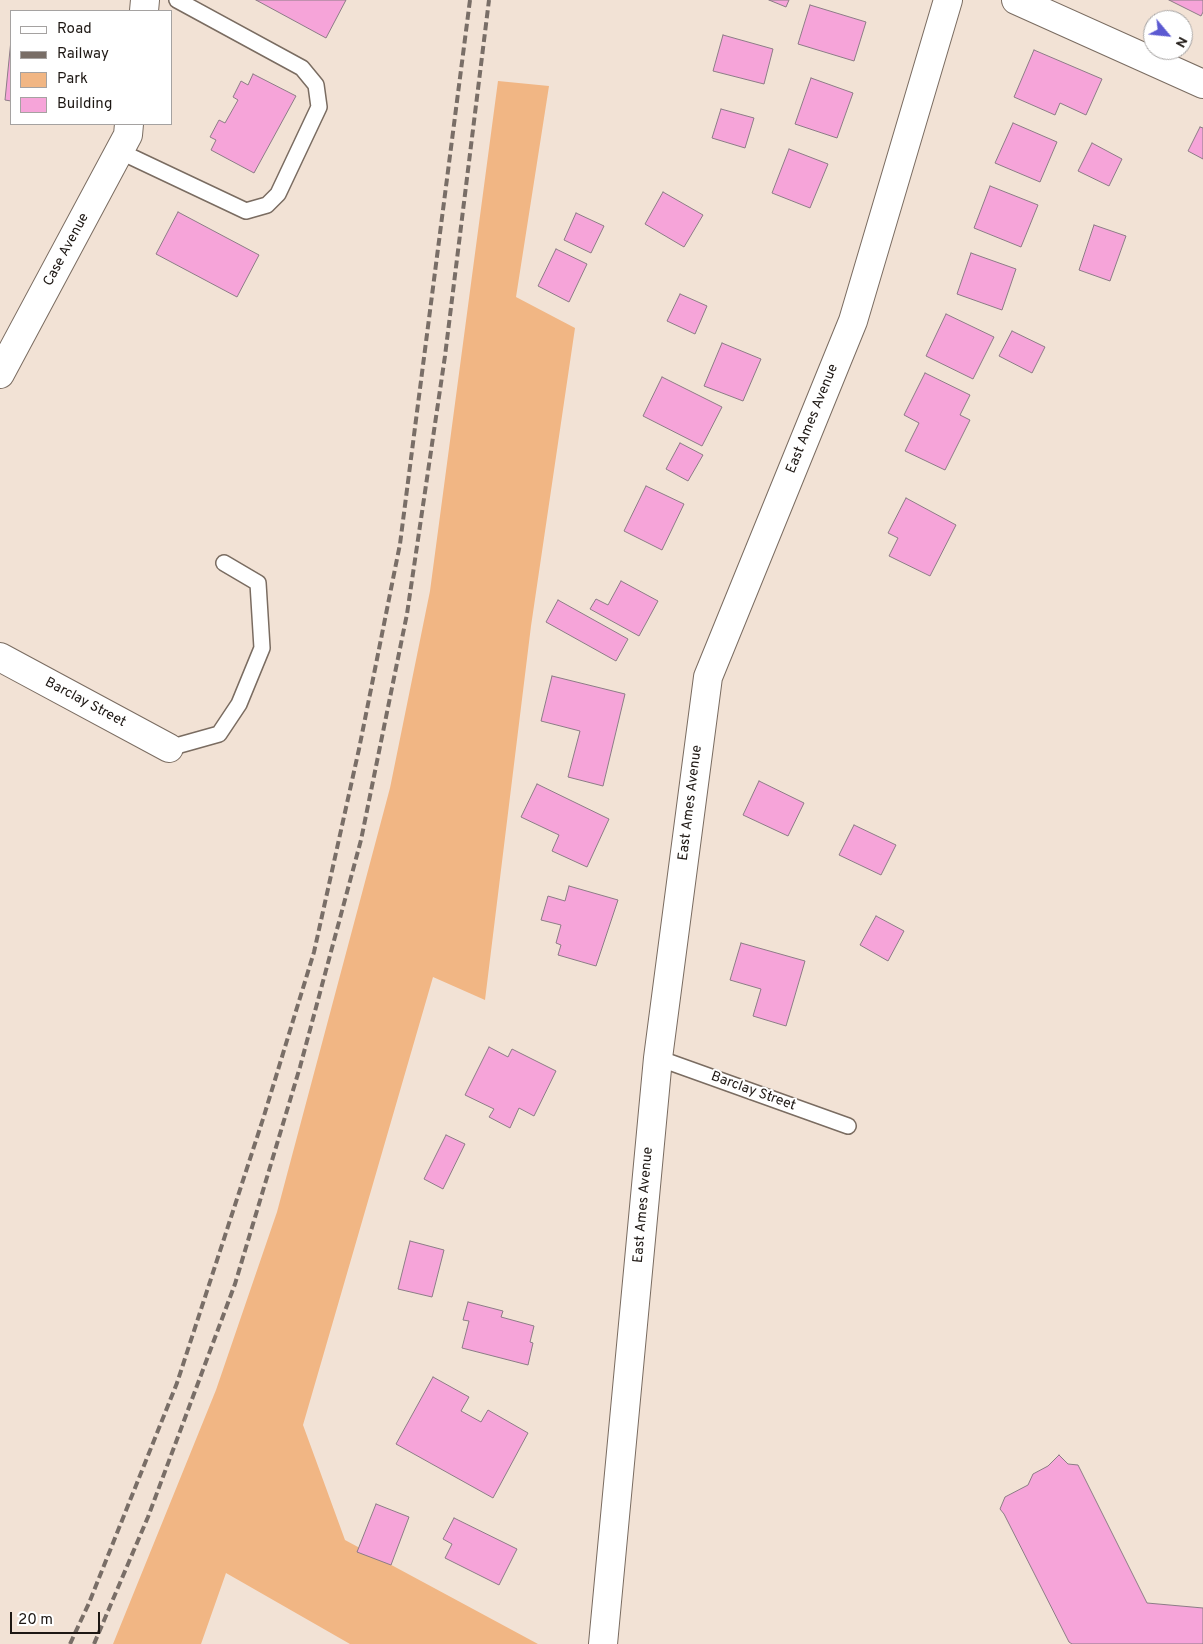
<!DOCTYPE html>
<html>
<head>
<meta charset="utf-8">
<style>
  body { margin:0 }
  #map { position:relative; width:1203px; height:1644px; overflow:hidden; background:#f2e2d5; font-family:Overpass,sans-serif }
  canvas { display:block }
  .legend { position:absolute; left:10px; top:10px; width:162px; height:115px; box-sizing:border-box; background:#fff; border:1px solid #a5a2a1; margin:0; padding:6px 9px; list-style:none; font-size:15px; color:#1d1713 }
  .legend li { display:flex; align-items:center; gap:10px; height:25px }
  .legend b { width:25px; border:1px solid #a5a2a1 }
  .north { position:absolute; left:1143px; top:10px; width:50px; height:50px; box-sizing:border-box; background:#fff; border:1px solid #a5a2a1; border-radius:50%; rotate:118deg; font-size:14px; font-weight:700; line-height:20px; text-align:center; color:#1d1713 }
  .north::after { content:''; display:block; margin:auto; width:18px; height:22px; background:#5b59d1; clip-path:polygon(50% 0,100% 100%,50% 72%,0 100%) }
  .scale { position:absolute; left:10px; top:1612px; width:90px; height:22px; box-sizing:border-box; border:2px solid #1d1713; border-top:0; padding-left:6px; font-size:15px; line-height:18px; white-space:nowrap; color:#1d1713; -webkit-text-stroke:4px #fff; paint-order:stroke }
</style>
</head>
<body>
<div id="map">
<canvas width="1203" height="1644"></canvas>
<ul class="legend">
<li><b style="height:6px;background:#fff"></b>Road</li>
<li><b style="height:6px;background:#796e67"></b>Railway</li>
<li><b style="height:14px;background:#f1b684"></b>Park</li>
<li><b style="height:14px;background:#f6a4d9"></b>Building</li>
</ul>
<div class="north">N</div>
<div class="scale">20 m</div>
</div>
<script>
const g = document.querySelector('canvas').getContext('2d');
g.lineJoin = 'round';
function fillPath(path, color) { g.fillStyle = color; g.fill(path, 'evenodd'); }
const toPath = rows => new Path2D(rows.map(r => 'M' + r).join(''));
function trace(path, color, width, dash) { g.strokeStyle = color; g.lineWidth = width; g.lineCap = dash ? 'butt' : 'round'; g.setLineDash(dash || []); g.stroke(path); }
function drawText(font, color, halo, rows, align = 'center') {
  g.font = font + ' Overpass,sans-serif'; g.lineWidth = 4; g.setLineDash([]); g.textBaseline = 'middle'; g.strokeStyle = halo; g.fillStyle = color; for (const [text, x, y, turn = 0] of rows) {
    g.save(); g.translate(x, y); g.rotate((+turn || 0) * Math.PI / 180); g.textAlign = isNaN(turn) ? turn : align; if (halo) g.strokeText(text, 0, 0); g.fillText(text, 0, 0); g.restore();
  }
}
fillPath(toPath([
  [498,81,549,86,516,297,575,328,531,626,485,1000,433,977,303,1425,345,1540,538,1644,350,1644,226,1573,201,1644,113,1644,216,1390,277,1212,390,788,430,591]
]), '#f1b684');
const building = toPath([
  [256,0,346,0,326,38,256,0],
  [769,0,789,0,786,7,769,0],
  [1169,0,1203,0,1203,12,1201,16,1169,0],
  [810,5,866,22,854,61,798,44,810,5],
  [723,35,773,49,764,84,713,71,723,35],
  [11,40,11,101,5,100,11,40],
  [1034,50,1102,79,1086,115,1060,103,1055,115,1014,97,1034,50],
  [253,74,296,96,254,173,211,150,216,140,210,137,219,120,225,123,238,100,233,97,241,81,248,85,253,74],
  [811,78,853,93,837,138,795,124,811,78],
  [721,109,754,118,745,148,712,138,721,109],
  [1013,123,1057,142,1040,182,995,163,1013,123],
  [1200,127,1203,128,1203,159,1188,151,1200,127],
  [1092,143,1122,159,1109,186,1078,171,1092,143],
  [789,149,828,164,810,208,772,193,789,149],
  [990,186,1038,205,1021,247,974,228,990,186],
  [663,192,703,215,684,247,645,224,663,192],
  [178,212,259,255,237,297,156,254,178,212],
  [576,213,604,226,591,253,564,240,576,213],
  [1094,225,1126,236,1110,281,1079,270,1094,225],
  [556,249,587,264,569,302,538,286,556,249],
  [971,253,1016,269,1002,310,957,294,971,253],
  [680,294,707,306,695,334,667,321,680,294],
  [946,314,994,337,973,379,926,356,946,314],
  [1012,331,1045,347,1032,373,999,356,1012,331],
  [722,343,761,359,743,401,704,386,722,343],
  [925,373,970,395,960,415,970,420,945,470,905,451,919,423,904,415,925,373],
  [662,377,722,407,702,446,643,416,662,377],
  [680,443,703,455,688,481,666,469,680,443],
  [646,486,684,504,662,550,624,531,646,486],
  [906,498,956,525,930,576,889,556,898,538,888,533,906,498],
  [621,581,658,601,639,636,590,609,596,599,608,605,621,581],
  [558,600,628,639,616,661,546,622,558,600],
  [552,676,625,694,603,786,568,777,580,731,541,721,552,676],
  [759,781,804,803,788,836,743,815,759,781],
  [537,784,609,819,587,867,552,851,559,835,521,817,537,784],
  [854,825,896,845,881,875,839,855,854,825],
  [569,886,618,900,596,966,558,955,561,945,556,943,561,925,541,920,548,896,565,901,569,886],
  [876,916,904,931,888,961,860,945,876,916],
  [741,943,805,961,786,1026,753,1016,761,989,730,980,741,943],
  [489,1047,508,1057,512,1049,556,1071,534,1116,519,1108,510,1128,489,1117,494,1109,465,1095,489,1047],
  [446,1135,465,1144,443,1189,424,1179,446,1135],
  [410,1241,444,1250,432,1297,398,1289,410,1241],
  [468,1302,503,1311,501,1317,534,1326,530,1342,533,1343,528,1365,462,1348,469,1321,463,1320,468,1302],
  [433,1377,469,1397,461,1411,481,1422,488,1410,528,1433,493,1498,396,1444,433,1377],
  [1059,1455,1068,1464,1078,1465,1147,1603,1203,1608,1203,1644,1072,1644,1069,1642,1004,1514,1000,1509,1005,1497,1028,1485,1033,1474,1048,1466,1059,1455],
  [376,1504,409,1517,391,1565,357,1552,376,1504],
  [454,1518,517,1549,499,1585,445,1558,452,1544,443,1539,454,1518]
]);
fillPath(building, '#f6a4d9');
trace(building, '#8c7c86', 1);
const lane = toPath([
  [119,151,246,211,267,205,278,194,319,107,316,85,302,68,177,0],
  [169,748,219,734,239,704,262,648,258,583,224,563],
  [658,1058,848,1126]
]);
const street = toPath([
  [1016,0,1203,84],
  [0,657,169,748],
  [603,1644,658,1058,708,677,853,321,948,0]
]);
const secondary = toPath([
  [144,11,145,0],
  [0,374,128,135,129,124]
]);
trace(lane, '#7a6c61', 18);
trace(street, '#7a6c61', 30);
trace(secondary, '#7a6c61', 30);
trace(lane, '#fff', 15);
trace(street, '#fff', 28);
trace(secondary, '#fff', 28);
trace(toPath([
  [70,1644,89,1603,177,1383,263,1119,314,952,359,749,400,544,470,0],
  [94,1644,148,1517,235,1284,300,1067,361,840,407,614,445,356,489,0]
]), '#796e67', 4, [8, 4]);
drawText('14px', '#1d1713', '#fff', [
  ["Case Avenue",67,250,-62],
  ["East Ames Avenue",813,419,-68],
  ["Barclay Street",85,703,28],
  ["East Ames Avenue",691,803,-83],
  ["Barclay Street",753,1092,20],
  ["East Ames Avenue",644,1205,-85]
]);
</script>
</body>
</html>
